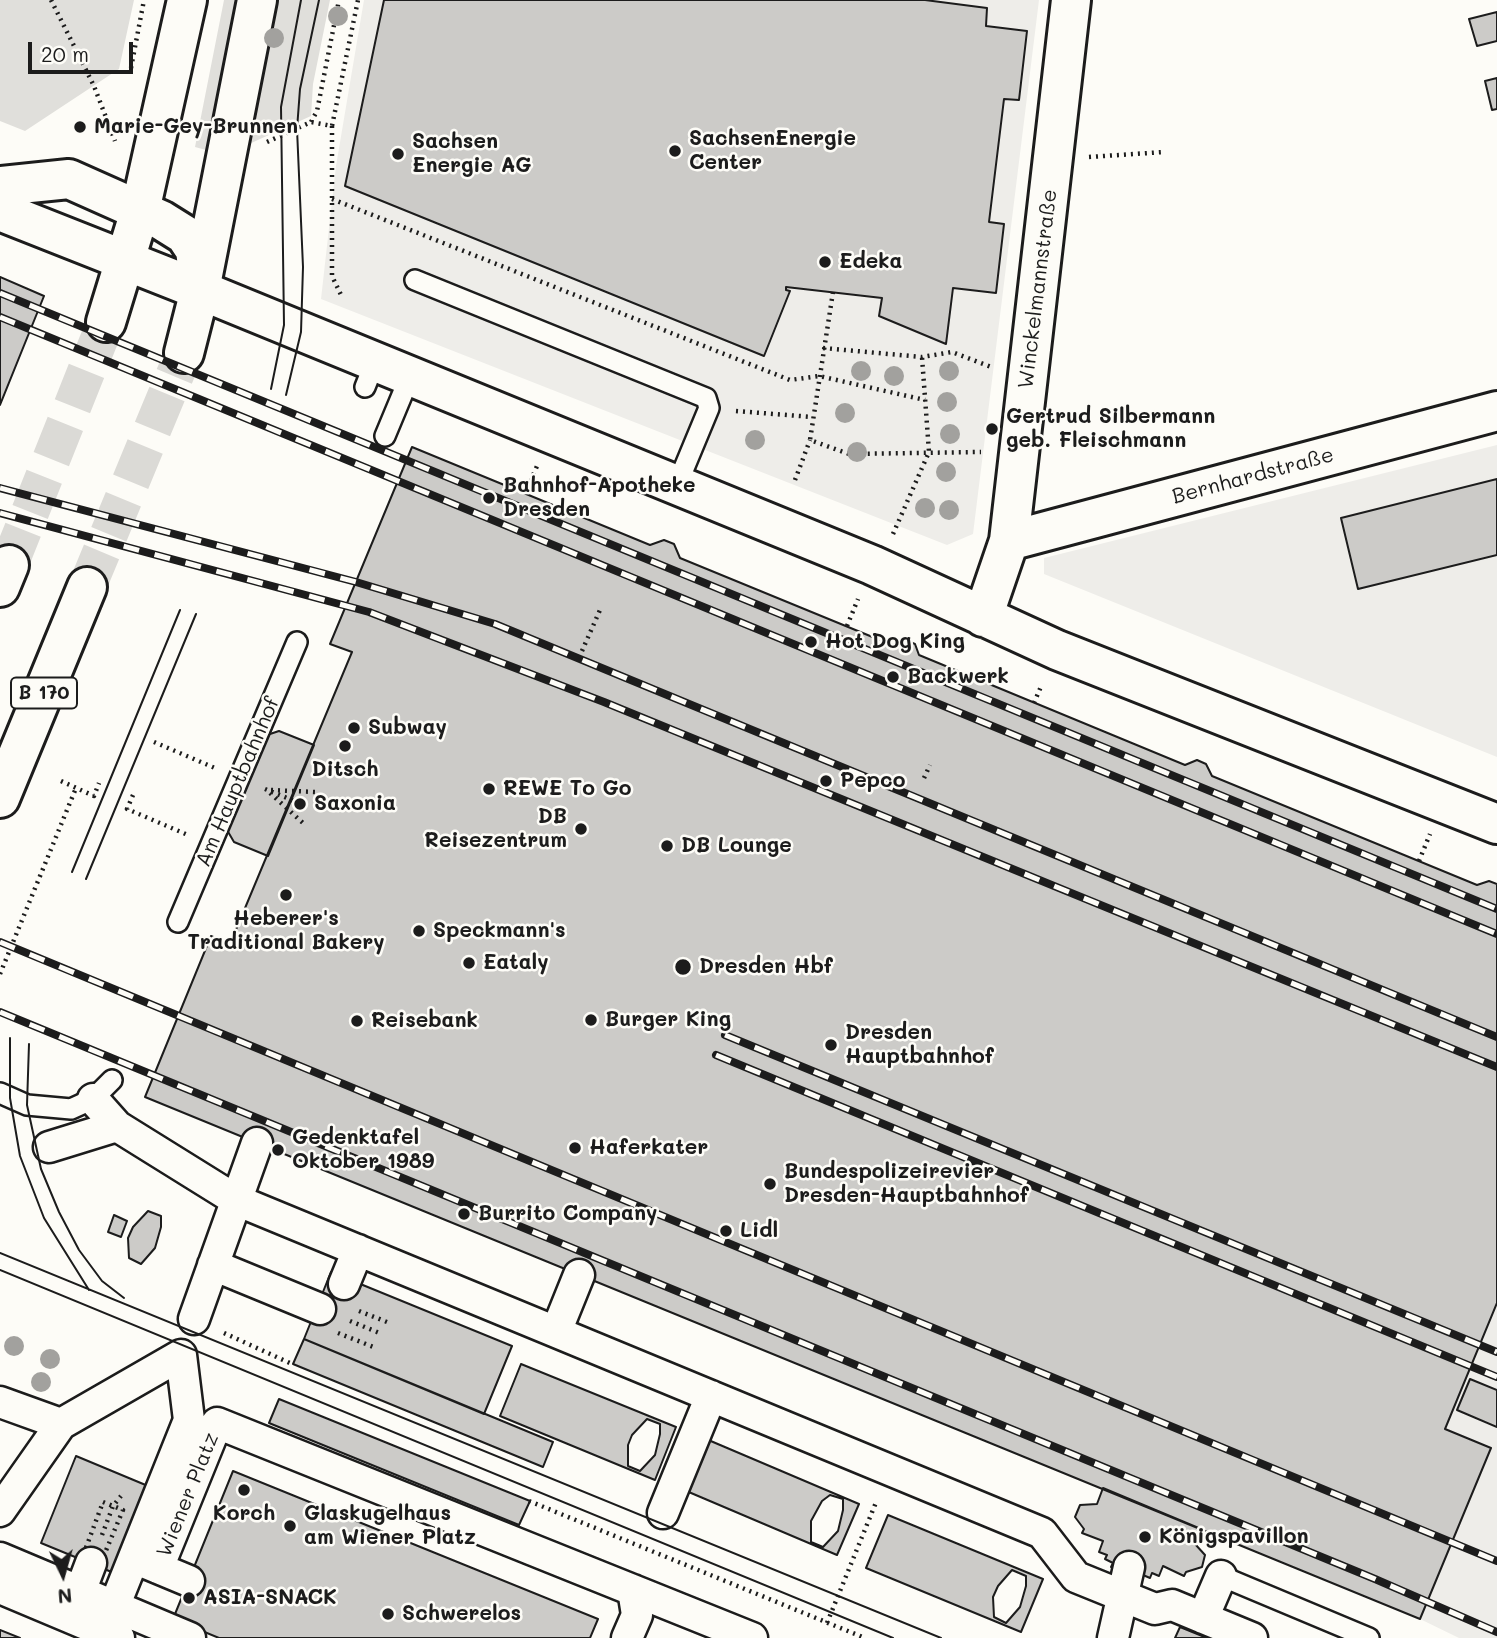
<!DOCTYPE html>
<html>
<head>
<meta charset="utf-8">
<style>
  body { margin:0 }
  #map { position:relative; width:1497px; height:1638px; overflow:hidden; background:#fdfcf7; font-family:Mali,sans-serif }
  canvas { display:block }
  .north { position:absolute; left:28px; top:1540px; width:70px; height:70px; -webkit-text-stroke:5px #fdfcf7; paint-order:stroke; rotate:175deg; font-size:19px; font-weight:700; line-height:28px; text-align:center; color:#1c1c1c }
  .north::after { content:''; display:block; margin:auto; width:24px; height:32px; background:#1c1c1c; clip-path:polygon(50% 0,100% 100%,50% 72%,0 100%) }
  .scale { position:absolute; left:28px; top:42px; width:105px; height:32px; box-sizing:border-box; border:4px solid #1c1c1c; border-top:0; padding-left:9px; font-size:21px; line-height:24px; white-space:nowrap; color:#1c1c1c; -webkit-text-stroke:5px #fdfcf7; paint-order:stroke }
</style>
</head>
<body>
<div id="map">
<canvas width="1497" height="1638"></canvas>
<div class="north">N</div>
<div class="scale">20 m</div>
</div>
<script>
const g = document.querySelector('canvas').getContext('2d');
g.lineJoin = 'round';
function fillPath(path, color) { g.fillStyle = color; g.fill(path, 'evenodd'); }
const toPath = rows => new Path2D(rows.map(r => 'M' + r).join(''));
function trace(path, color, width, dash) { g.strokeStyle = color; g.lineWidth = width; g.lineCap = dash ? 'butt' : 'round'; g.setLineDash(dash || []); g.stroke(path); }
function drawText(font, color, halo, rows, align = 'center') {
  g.font = font + ' Mali,sans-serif'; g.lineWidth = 5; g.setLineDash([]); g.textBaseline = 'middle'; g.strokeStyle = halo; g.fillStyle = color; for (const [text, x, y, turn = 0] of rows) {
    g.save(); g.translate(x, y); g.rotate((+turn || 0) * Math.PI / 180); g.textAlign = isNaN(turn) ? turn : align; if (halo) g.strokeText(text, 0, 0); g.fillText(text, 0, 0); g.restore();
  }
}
fillPath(toPath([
  [364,0,1039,0,973,534,947,545,321,299,336,166],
  [1497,445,1497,757,1044,574,1044,558],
  [1497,1303,1497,1638,1459,1638,1420,1619,1491,1448,1445,1429]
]), '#eeede9');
fillPath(toPath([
  [0,0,134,0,119,69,25,131,0,121],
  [224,0,236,0,206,150,195,147],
  [276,0,330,0,313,84,311,116,249,144]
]), '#e0dfdb');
const building = toPath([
  [384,0,925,0,987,8,986,26,1027,31,1019,100,1004,99,989,222,1004,224,996,293,953,288,946,344,879,316,882,298,786,287,786,290,790,291,764,356,345,186,384,0],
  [1497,12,1497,41,1477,46,1469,19,1497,12],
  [1497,78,1497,109,1492,110,1485,81,1497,78],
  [0,277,44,296,0,405,0,277],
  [412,447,650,545,664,540,674,544,680,558,892,645,905,640,915,644,919,655,1185,765,1197,760,1206,764,1212,776,1477,885,1489,881,1497,884,1497,1303,1445,1429,1491,1448,1420,1619,145,1097,211,936,230,944,352,652,330,644,412,447],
  [1497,479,1497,555,1358,589,1341,518,1497,479],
  [279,731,314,745,268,856,234,842,227,830,267,735,279,731],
  [148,1211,161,1216,161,1227,155,1248,141,1264,129,1258,128,1238,133,1227,148,1211],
  [114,1215,127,1221,121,1237,108,1232,114,1215],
  [331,1272,512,1346,484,1414,304,1339,331,1272],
  [304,1339,553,1442,543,1467,293,1364,304,1339],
  [521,1364,676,1427,655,1480,500,1416,521,1364],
  [1470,1379,1497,1390,1497,1427,1457,1410,1470,1379],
  [279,1399,530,1501,519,1525,269,1423,279,1399],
  [647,1419,660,1424,660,1434,655,1455,640,1471,628,1466,628,1445,632,1435,647,1419],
  [706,1439,859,1504,837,1555,684,1490,706,1439],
  [76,1456,148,1486,114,1573,41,1543,76,1456],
  [233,1471,598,1619,590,1638,219,1638,173,1619,233,1471],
  [1103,1488,1201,1529,1195,1544,1205,1555,1202,1567,1186,1572,1184,1576,1163,1566,1159,1576,1152,1573,1150,1578,1143,1575,1141,1579,1111,1567,1113,1563,1105,1559,1107,1555,1099,1552,1103,1541,1082,1533,1084,1529,1075,1517,1080,1505,1097,1504,1103,1488],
  [830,1495,843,1499,843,1510,838,1531,823,1547,811,1542,811,1521,822,1501,830,1495],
  [888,1515,1043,1579,1021,1632,866,1568,888,1515],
  [1012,1570,1026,1576,1026,1586,1020,1607,1006,1623,994,1617,993,1597,998,1586,1012,1570],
  [1180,1627,1207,1638,1175,1638,1180,1627],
  [0,1630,20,1638,0,1638,0,1630]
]);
fillPath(building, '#cccbc8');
trace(building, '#1c1c1c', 2);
trace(toPath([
  [9,565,106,322],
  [87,587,184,353]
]), '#dbdad6', 38, [38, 19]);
const service = toPath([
  [415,280,706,398,709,408,677,485],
  [365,387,375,362],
  [385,436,410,376],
  [178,922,297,642],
  [0,1093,27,1105,71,1109,93,1099,112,1080],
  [1221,1576,1369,1638]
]);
const pedestrian = toPath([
  [93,1099,117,1126,236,1200,556,1332,579,1275],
  [49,1147,117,1126],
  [213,1265,320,1309],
  [344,1284,358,1250],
  [194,1319,257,1143],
  [556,1332,1042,1533,1076,1577,1155,1609,1172,1605,1252,1638],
  [0,1402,61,1424],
  [0,1511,61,1424,181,1355,189,1420,114,1607],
  [663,1513,711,1396],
  [0,1558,190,1638],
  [141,1561,189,1581],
  [158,1568,217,1423,752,1638],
  [0,1588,119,1638],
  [80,1592,91,1563],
  [1203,1618,1221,1576],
  [627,1638,637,1615,633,1590],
  [1113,1638,1129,1567]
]);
const minor = toPath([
  [200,290,872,565,1057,650,1497,824],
  [1009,541,1497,411],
  [983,617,1009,541,1071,0]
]);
const secondary = toPath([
  [0,186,69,179,161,220,185,235,195,250,200,290,0,211]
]);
const primary = toPath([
  [106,322,140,211,187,0],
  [184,353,200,290,257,0],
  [0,587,9,565],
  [0,798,87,587]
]);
trace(service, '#1c1c1c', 24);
trace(pedestrian, '#1c1c1c', 35);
trace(minor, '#1c1c1c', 44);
trace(secondary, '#1c1c1c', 44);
trace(primary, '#1c1c1c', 44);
trace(toPath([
  [51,0,94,86,115,141],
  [131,68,144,0],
  [311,122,317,111,339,0],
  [332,126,332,276,342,297],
  [267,142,311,122,332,126,358,0],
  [1089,157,1164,152],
  [332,199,790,380,819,376,925,400],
  [833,292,810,440,849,454,981,452],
  [823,348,922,357,952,352,994,368],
  [736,411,812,417],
  [795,480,810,440],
  [525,494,537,466],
  [893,534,929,452,922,357],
  [847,626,858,599],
  [582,651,600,610],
  [1034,703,1042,684],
  [154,742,215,768],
  [924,778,930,765],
  [61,781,94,796,99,783],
  [265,789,309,807],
  [271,790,315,792],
  [270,793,303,823],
  [133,795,127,809,188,835],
  [1419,861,1430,834],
  [0,974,76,788],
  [359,1311,387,1322],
  [350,1321,382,1334],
  [224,1333,292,1364],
  [338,1333,376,1348],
  [529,1501,865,1638],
  [103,1502,123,1510,102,1560,91,1563,84,1553,103,1502],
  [102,1535,113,1506,121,1496],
  [827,1623,877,1500]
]), '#1c1c1c', 4.5, [2, 5]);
trace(service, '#fdfcf7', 19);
trace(pedestrian, '#fdfcf7', 30);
trace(minor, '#fdfcf7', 38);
trace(secondary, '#fdfcf7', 38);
trace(primary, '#fdfcf7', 38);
trace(toPath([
  [271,389,284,325,281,107,301,0],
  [286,395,301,332,303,267,297,129,300,89,319,0],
  [72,872,180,610],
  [86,879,196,614],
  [10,1038,10,1098,20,1156,44,1218,89,1290],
  [29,1044,27,1105,41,1169,59,1212,79,1250,102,1281,124,1298],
  [0,1253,941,1638],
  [0,1270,893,1638]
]), '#1c1c1c', 2);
const rail = toPath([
  [0,293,1497,909],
  [0,317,1497,934],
  [0,488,356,582,495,624,1497,1037],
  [0,513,369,612,604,702,1497,1067],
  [0,942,1497,1561],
  [0,1012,1375,1579,1497,1632],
  [725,1035,1497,1352],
  [716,1055,1497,1377]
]);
trace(rail, '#1c1c1c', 8);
trace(rail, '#fdfcf7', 5, [16]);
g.fillStyle = '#a2a19e';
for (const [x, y] of [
  [338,16],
  [274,38],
  [861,371],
  [949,371],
  [894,376],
  [947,402],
  [845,413],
  [950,434],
  [755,440],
  [857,452],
  [946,472],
  [925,508],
  [949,510],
  [14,1346],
  [50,1359],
  [41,1382]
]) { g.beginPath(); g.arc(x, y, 10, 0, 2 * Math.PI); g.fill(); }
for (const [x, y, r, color] of [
  [80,127,7,"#1c1c1c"],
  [675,151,7,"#1c1c1c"],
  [398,154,7,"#1c1c1c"],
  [825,262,7,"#1c1c1c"],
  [992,429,7,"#1c1c1c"],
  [489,498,7,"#1c1c1c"],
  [811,642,7,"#1c1c1c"],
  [893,677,7,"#1c1c1c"],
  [354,728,7,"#1c1c1c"],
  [345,746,7,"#1c1c1c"],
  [826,781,7,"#1c1c1c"],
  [489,789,7,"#1c1c1c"],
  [300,804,7,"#1c1c1c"],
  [581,829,7,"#1c1c1c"],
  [667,846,7,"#1c1c1c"],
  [286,895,7,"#1c1c1c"],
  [419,931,7,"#1c1c1c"],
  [469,963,7,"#1c1c1c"],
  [683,967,9,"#1c1c1c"],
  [591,1020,7,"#1c1c1c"],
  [357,1021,7,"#1c1c1c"],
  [831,1045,7,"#1c1c1c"],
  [575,1148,7,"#1c1c1c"],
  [278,1150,7,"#1c1c1c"],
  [770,1184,7,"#1c1c1c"],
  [464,1214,7,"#1c1c1c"],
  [726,1231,7,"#1c1c1c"],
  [244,1490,7,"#1c1c1c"],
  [290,1526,7,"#1c1c1c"],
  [1145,1537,7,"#1c1c1c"],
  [189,1598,7,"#1c1c1c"],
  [388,1614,7,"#1c1c1c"]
]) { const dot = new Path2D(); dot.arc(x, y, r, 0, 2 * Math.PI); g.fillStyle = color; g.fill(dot); trace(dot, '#fdfcf7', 2.5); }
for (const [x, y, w] of [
  [44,693,66]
]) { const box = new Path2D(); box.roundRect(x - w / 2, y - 15.5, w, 31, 5); g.fillStyle = '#fdfcf7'; g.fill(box); trace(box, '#1c1c1c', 2); }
drawText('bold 19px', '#1c1c1c', null, [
  ["B 170",44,693]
]);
drawText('bold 21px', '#1c1c1c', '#fdfcf7', [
  ["Marie-Gey-Brunnen",94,127],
  ["SachsenEnergie",689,139],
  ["Center",689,163],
  ["Sachsen",412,142],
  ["Energie AG",412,166],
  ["Edeka",839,262],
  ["Gertrud Silbermann",1006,417],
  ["geb. Fleischmann",1006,441],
  ["Bahnhof-Apotheke",503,486],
  ["Dresden",503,510],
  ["Hot Dog King",825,642],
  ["Backwerk",907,677],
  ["Subway",368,728],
  ["Ditsch",345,770,"center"],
  ["Pepco",840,781],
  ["REWE To Go",503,789],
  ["Saxonia",314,804],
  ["DB",567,817,"right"],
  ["Reisezentrum",567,841,"right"],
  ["DB Lounge",681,846],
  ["Heberer's",286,919,"center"],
  ["Traditional Bakery",286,943,"center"],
  ["Speckmann's",433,931],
  ["Eataly",483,963],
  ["Dresden Hbf",699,967],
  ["Burger King",605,1020],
  ["Reisebank",371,1021],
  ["Dresden",845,1033],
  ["Hauptbahnhof",845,1057],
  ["Gedenktafel",292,1138],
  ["Oktober 1989",292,1162],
  ["Haferkater",589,1148],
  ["Bundespolizeirevier",784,1172],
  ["Dresden-Hauptbahnhof",784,1196],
  ["Burrito Company",478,1214],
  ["Lidl",740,1231],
  ["Korch",244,1514,"center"],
  ["Glaskugelhaus",304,1514],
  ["am Wiener Platz",304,1538],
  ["Königspavillon",1159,1537],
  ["ASIA-SNACK",203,1598],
  ["Schwerelos",402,1614]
], 'left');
drawText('21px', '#1c1c1c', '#fdfcf7', [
  ["Winckelmannstraße",1038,289,-83],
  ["Bernhardstraße",1253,476,-15],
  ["Am Hauptbahnhof",238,782,-67],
  ["Wiener Platz",188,1495,-68]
]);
</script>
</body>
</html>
